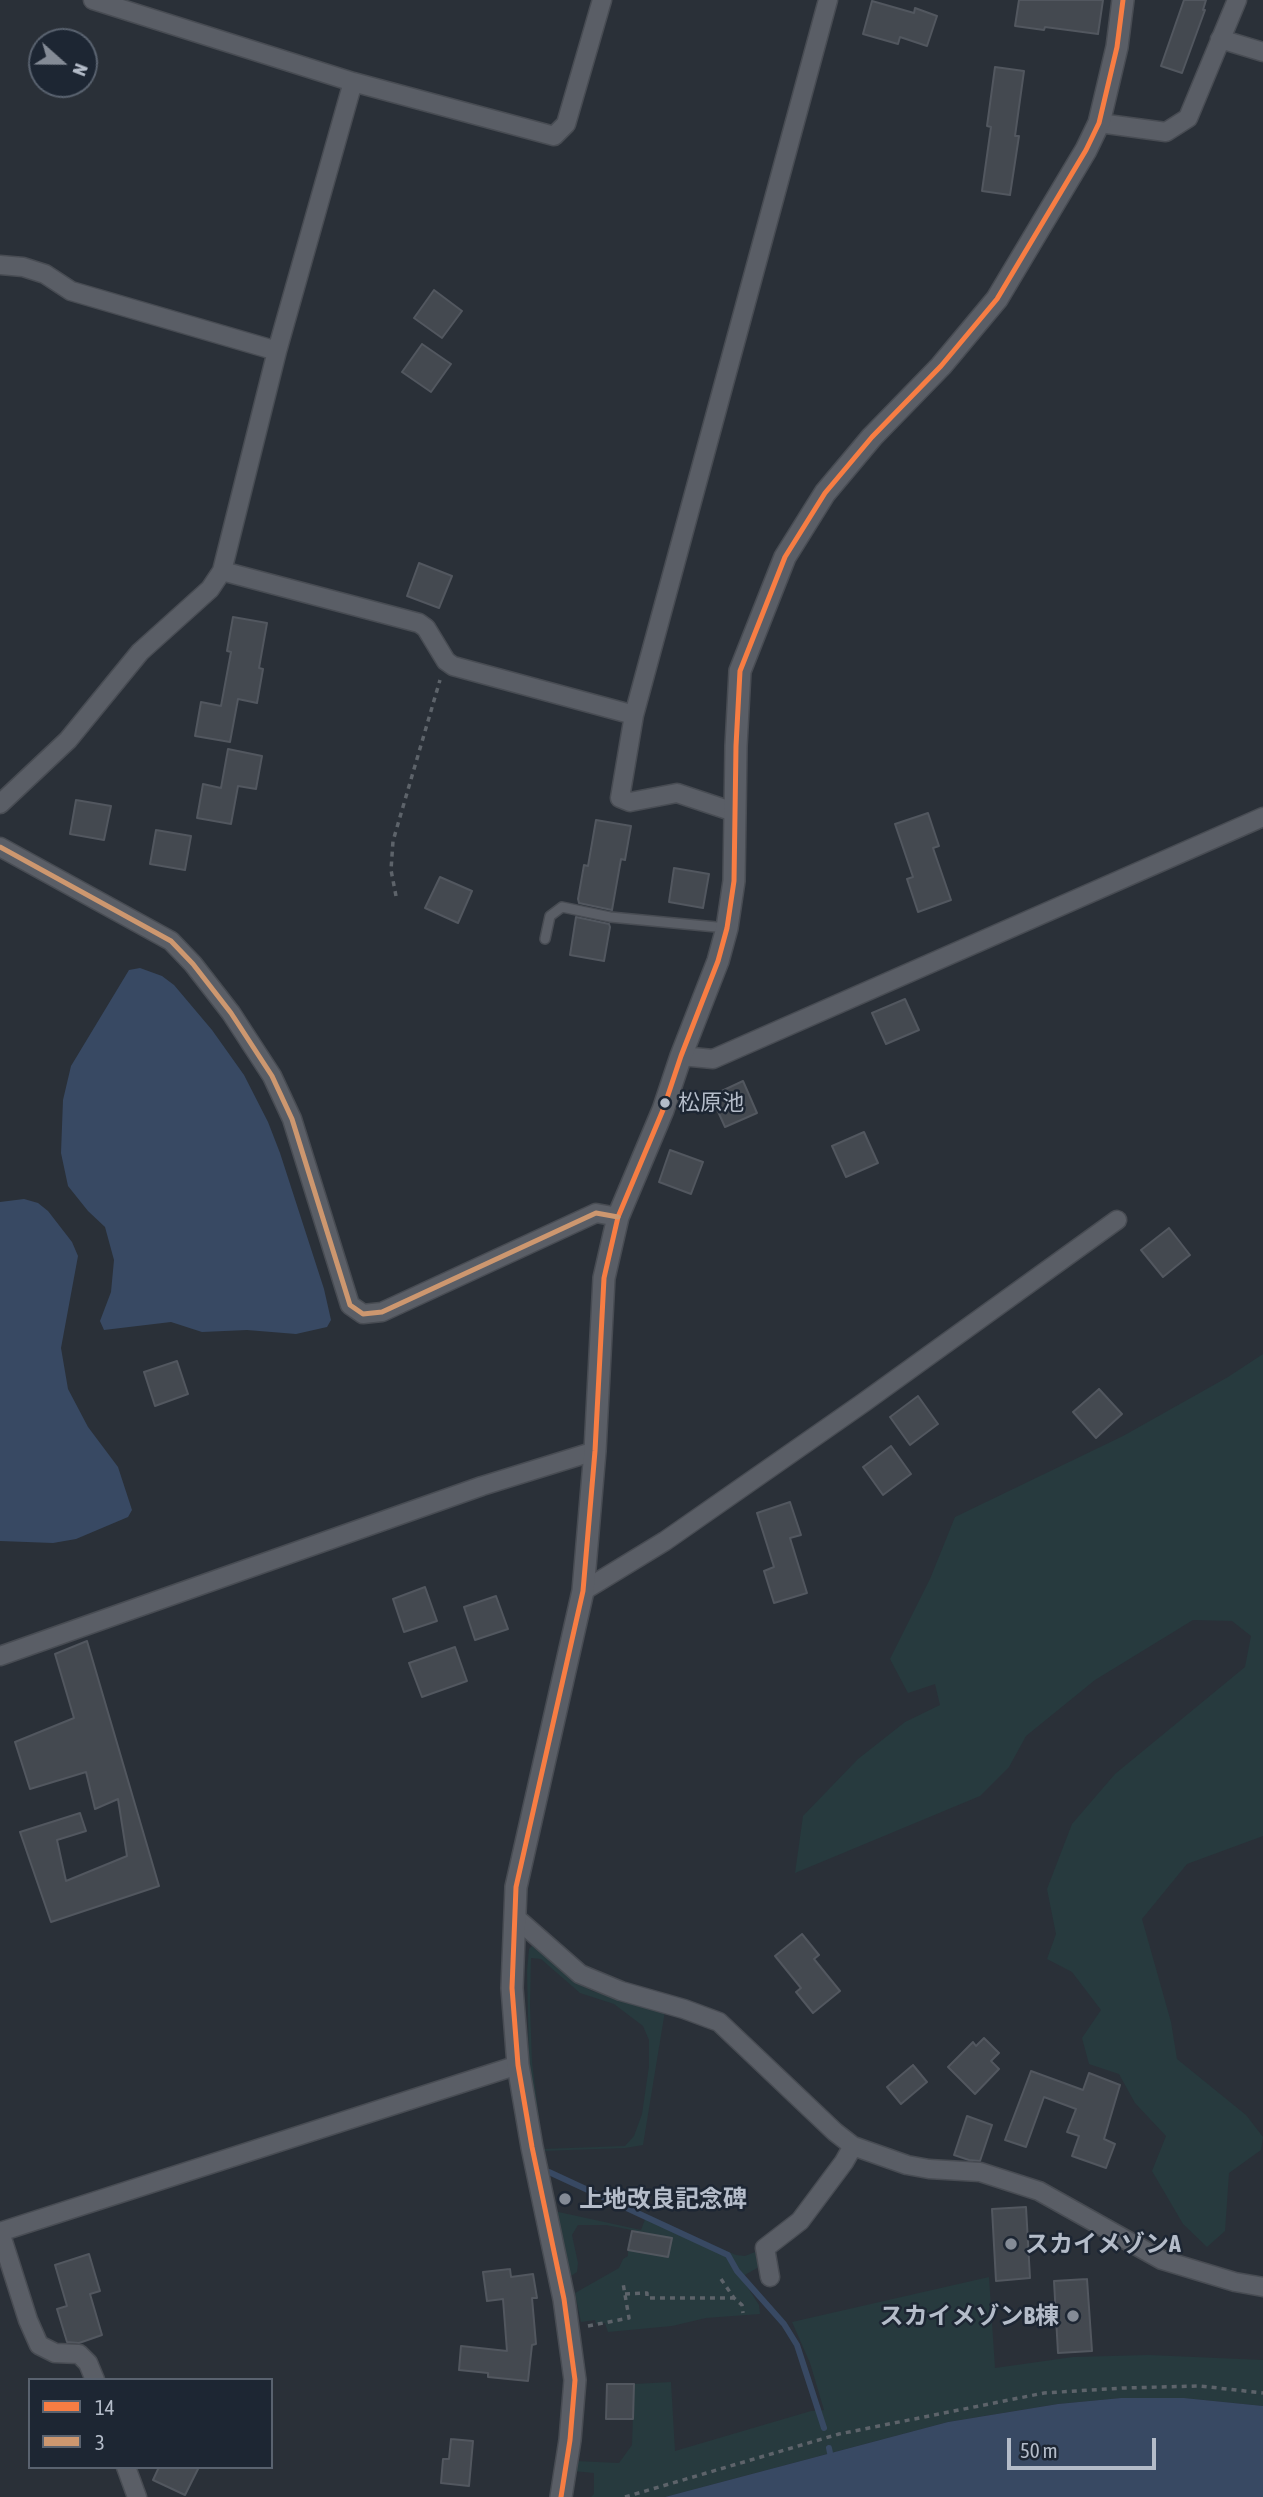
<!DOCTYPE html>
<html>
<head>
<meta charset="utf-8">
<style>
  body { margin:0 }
  #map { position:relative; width:1263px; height:2497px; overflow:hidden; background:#2a3038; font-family:"Asap Condensed",sans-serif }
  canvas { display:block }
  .legend { position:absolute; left:28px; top:2378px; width:245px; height:91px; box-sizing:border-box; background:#1d2633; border:2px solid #59626f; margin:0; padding:9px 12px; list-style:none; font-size:21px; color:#b4bcc9 }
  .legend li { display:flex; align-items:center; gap:14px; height:35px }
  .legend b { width:35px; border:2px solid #59626f }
  .north { position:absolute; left:28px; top:28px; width:70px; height:70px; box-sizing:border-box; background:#1d2633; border:2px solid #59626f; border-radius:50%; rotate:111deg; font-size:19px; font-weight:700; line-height:28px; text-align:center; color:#b4bcc9 }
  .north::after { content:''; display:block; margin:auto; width:24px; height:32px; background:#848b96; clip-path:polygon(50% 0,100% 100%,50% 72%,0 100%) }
  .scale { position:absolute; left:1007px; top:2438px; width:149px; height:32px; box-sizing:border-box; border:4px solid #b4bcc9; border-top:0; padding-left:9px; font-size:21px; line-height:24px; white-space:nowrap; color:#b4bcc9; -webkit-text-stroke:5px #1d2633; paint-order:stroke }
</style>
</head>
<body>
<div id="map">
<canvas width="1263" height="2497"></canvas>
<ul class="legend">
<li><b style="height:9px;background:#f77d43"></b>14</li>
<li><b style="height:9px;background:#cd976f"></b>3</li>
</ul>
<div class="north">N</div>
<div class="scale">50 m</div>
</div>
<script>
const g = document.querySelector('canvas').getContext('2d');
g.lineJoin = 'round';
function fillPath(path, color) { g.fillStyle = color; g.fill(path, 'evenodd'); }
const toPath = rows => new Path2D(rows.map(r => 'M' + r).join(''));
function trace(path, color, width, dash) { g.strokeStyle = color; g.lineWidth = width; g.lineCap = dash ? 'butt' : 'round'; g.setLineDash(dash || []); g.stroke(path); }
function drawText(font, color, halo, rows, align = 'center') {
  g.font = font + ' "Asap Condensed","Noto Sans JP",sans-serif'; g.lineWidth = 5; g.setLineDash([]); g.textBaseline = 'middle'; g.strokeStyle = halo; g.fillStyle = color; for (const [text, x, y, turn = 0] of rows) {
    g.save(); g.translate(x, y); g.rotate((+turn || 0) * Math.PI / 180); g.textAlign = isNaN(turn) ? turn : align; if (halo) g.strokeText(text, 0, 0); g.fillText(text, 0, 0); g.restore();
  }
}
fillPath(toPath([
  [1263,1354,1263,1836,1187,1864,1142,1919,1171,2022,1177,2059,1246,2115,1263,2137,1261,2150,1229,2173,1225,2231,1207,2247,1183,2224,1152,2171,1166,2136,1135,2103,1119,2074,1089,2064,1082,2038,1101,2010,1072,1972,1047,1959,1056,1934,1047,1889,1072,1824,1115,1774,1245,1667,1251,1636,1232,1621,1193,1620,1095,1680,1026,1736,1009,1767,980,1796,795,1873,803,1816,858,1759,905,1722,940,1705,935,1684,908,1693,890,1659,930,1579,955,1517,1123,1436,1228,1377],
  [533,1945,540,1947,570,1978,592,1991,665,2011,643,2145,625,2148,541,2151,529,2062,527,1971,529,1949],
  [531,1958,541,1959,580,1993,614,2004,643,2026,649,2040,649,2066,642,2114,634,2136,625,2146,543,2149,532,2062,530,2005],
  [554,2211,641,2230,646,2217,736,2255,745,2256,755,2252,759,2267,741,2277,759,2305,760,2314,706,2318,672,2326,608,2332,605,2323,596,2324,595,2320,581,2322,575,2293,619,2268,623,2259,628,2256,628,2250,672,2238,606,2225,578,2225,572,2235,578,2263,577,2272,571,2276],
  [989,2277,995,2368,1073,2357,1149,2355,1263,2360,1263,2406,1184,2398,1121,2398,1058,2404,948,2422,665,2497,591,2497,594,2494,594,2473,573,2471,575,2461,619,2463,632,2445,634,2384,671,2382,675,2451,811,2411,824,2410,810,2363,792,2322]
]), '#273a3e');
fillPath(toPath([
  [140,968,162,976,174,985,212,1030,244,1075,268,1122,280,1153,324,1289,331,1320,327,1327,296,1334,247,1330,202,1332,171,1322,104,1330,100,1321,111,1292,114,1260,105,1227,88,1211,68,1186,61,1153,63,1100,71,1066,129,970],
  [24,1199,38,1203,48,1211,72,1242,78,1256,61,1348,68,1389,88,1427,118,1467,132,1510,128,1517,76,1539,53,1543,0,1541,0,1202],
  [1121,2398,1184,2398,1263,2406,1263,2497,665,2497,948,2422,1058,2404]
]), '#384963');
trace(toPath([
  [549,2172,728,2255,737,2271,784,2324,797,2345,824,2428],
  [829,2448,830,2453]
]), '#384963', 6);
const building = toPath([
  [1019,0,1103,0,1098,34,1045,27,1044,30,1015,26,1019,0],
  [1184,0,1206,0,1203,10,1205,10,1182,73,1161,66,1184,0],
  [872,1,914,13,915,8,937,16,927,46,900,37,898,44,863,34,872,1],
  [995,67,1024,71,1015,136,1019,136,1010,195,982,191,991,127,987,126,995,67],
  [434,290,462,311,442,338,414,318,434,290],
  [422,344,451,364,431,392,402,372,422,344],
  [419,563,452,576,439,608,407,596,419,563],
  [233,617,267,623,259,668,263,669,257,703,238,699,230,742,195,736,201,702,221,706,231,652,227,651,233,617],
  [228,749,262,756,256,789,238,786,231,824,197,818,203,784,221,788,228,749],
  [76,800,111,806,104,840,70,834,76,800],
  [928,813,939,846,933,848,951,900,918,912,907,879,913,877,895,824,928,813],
  [596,820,631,826,625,860,621,859,612,910,579,903,578,899,584,865,588,866,596,820],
  [156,830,191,836,185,870,150,864,156,830],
  [674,868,709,874,703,908,669,902,674,868],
  [440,877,472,891,458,923,425,908,440,877],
  [576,917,609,924,610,927,604,961,570,955,576,917],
  [905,999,919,1030,886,1044,872,1013,905,999],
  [743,1081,757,1113,725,1127,711,1096,743,1081],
  [864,1132,878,1163,846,1177,832,1146,864,1132],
  [670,1150,703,1162,691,1194,659,1182,670,1150],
  [1169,1228,1190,1255,1163,1277,1141,1250,1169,1228],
  [177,1361,188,1394,155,1406,144,1372,177,1361],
  [1099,1389,1122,1414,1096,1438,1073,1412,1099,1389],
  [918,1396,938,1424,910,1445,890,1417,918,1396],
  [891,1446,911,1474,883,1495,863,1467,891,1446],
  [790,1502,801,1535,790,1538,807,1593,774,1603,764,1571,774,1567,757,1513,790,1502],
  [425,1587,437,1621,404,1632,393,1599,425,1587],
  [496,1596,508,1629,475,1640,464,1607,496,1596],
  [87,1641,159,1886,51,1922,20,1832,80,1813,86,1831,57,1840,66,1881,127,1856,118,1799,95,1809,86,1772,30,1789,15,1742,74,1718,55,1654,87,1641],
  [455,1647,467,1681,422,1697,409,1663,455,1647],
  [802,1934,819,1955,814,1959,840,1991,813,2013,796,1992,801,1988,775,1956,802,1934],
  [984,2038,999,2053,991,2061,999,2069,975,2094,948,2067,973,2042,976,2046,984,2038],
  [913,2065,927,2082,901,2104,887,2087,913,2065],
  [1031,2071,1083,2090,1089,2073,1120,2085,1104,2139,1115,2144,1106,2168,1072,2156,1079,2136,1067,2132,1076,2109,1044,2097,1026,2147,1005,2140,1031,2071],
  [967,2116,992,2125,980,2161,969,2160,954,2155,967,2116],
  [1026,2207,1030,2278,996,2281,992,2209,1026,2207],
  [632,2231,672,2238,668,2257,628,2250,632,2231],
  [89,2254,100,2291,90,2294,102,2335,79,2343,67,2342,57,2309,67,2306,55,2265,89,2254],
  [510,2269,511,2277,533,2274,537,2298,532,2298,536,2344,532,2345,528,2381,488,2377,488,2373,459,2370,461,2346,507,2351,503,2299,487,2301,483,2272,510,2269],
  [1087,2279,1092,2351,1058,2353,1054,2281,1087,2279],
  [607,2384,634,2384,633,2419,606,2419,607,2384],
  [451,2439,473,2441,469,2486,441,2483,443,2459,449,2459,451,2439],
  [159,2467,199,2467,185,2495,153,2480,159,2467]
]);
fillPath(building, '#444950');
trace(building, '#52575f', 2);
const service = toPath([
  [545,939,550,916,562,907,610,917,727,928]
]);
const minor = toPath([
  [93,0,353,82,554,136,566,124,602,0],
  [1220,39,1263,52],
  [1099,123,1166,132,1188,118,1237,0],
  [0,265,23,267,45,274,71,291,277,351],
  [222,571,419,623,426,628,446,661,453,666,634,715],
  [0,804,68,740,140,652,210,589,222,571,277,351,353,82],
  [734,812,677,793,630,802,620,798,634,715,828,0],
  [0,847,171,941,193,964,231,1013,272,1076,292,1119,350,1305,363,1314,382,1312,596,1213,618,1217],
  [681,1056,713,1059,1263,817],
  [583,1591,665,1541,863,1403,1117,1220],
  [0,1656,482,1486,595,1451],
  [515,1917,580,1974,621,1991,684,2009,719,2022,835,2132,853,2146,907,2165,929,2169,980,2172,1039,2191,1162,2260,1235,2282,1263,2287],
  [0,2232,518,2065],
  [0,2232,28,2320,39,2345,55,2353,79,2354,88,2363,95,2380],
  [770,2277,765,2248,800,2221,844,2162,853,2146],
  [126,2467,137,2497]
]);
const tertiary = toPath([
  [561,2497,570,2440,575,2380,564,2299,532,2147,518,2065,512,1988,516,1887,583,1591,595,1451,604,1278,618,1217,663,1110,681,1056,718,961,727,928,734,881,736,746,740,671,785,557,825,493,872,437,941,366,997,299,1086,150,1099,123,1117,47,1123,0]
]);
trace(service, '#484c53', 12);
trace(minor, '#484c53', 21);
trace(tertiary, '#484c53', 24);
trace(toPath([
  [396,896,391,870,393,841,440,680],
  [721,2279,734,2298,742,2305,743,2313],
  [625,2294,647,2293,647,2298,734,2298],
  [588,2326,629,2318,623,2283],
  [625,2497,839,2434,1044,2393,1123,2388,1200,2386,1263,2393]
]), '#5d636a', 3.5, [5, 5]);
trace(service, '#5a5e66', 9);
trace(minor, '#5a5e66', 18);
trace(tertiary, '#5a5e66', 21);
trace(toPath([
  [561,2497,570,2440,575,2380,564,2299,532,2147,518,2065,512,1988,516,1887,583,1591,595,1451,604,1278,618,1217,663,1110,681,1056,718,961,727,928,734,881,736,746,740,671,785,557,825,493,872,437,941,366,997,299,1086,150,1099,123,1117,47,1123,0]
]), '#f77d43', 5);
trace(toPath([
  [0,847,171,941,193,964,231,1013,272,1076,292,1119,350,1305,363,1314,382,1312,596,1213,618,1217]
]), '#cd976f', 5);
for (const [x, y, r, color] of [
  [665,1103,6,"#b4bcc9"],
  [565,2199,7,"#848b96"],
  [1011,2244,7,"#848b96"],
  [1073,2316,7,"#848b96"]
]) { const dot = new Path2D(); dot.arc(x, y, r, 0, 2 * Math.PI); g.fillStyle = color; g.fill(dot); trace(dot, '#1d2633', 2.5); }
drawText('22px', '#b4bcc9', '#1d2633', [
  ["松原池",678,1103]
], 'left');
drawText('bold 24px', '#b4bcc9', '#1d2633', [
  ["上地改良記念碑",579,2199],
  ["スカイメゾンA",1025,2244],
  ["スカイメゾンB棟",1059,2316,"right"]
], 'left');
</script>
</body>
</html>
